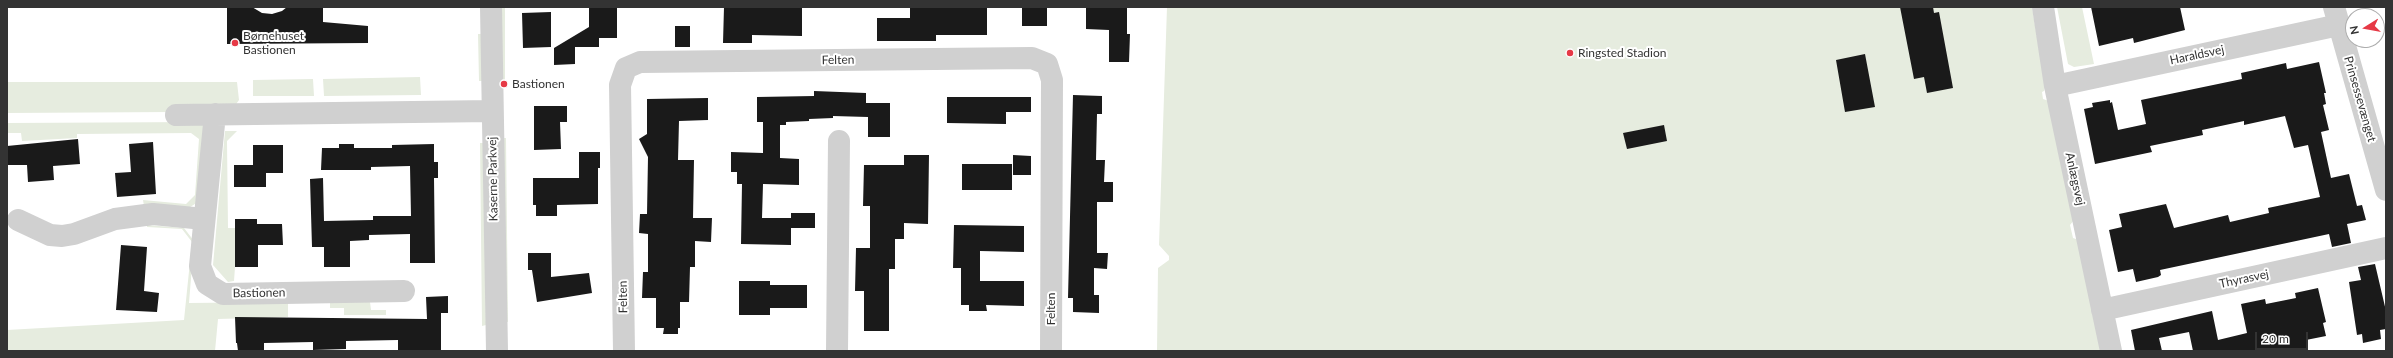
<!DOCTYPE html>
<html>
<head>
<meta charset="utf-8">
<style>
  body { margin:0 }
  #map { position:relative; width:2393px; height:358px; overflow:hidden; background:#fff; font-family:Lato,sans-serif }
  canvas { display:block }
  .frame { position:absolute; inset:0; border:8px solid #333; pointer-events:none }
  .north { position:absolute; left:2345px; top:8px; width:40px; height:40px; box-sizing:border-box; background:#fff; border:1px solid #adadad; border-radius:50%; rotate:259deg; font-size:11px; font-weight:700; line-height:16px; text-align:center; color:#333 }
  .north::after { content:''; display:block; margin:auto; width:14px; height:18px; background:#e63946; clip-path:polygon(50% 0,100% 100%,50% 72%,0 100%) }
  .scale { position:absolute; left:2255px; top:332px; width:53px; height:18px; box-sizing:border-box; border:2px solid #333; border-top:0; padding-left:5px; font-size:12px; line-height:14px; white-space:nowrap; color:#333; -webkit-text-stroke:3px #fff; paint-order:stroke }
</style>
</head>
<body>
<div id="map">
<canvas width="2393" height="358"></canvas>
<div class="frame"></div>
<div class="north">N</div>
<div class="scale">20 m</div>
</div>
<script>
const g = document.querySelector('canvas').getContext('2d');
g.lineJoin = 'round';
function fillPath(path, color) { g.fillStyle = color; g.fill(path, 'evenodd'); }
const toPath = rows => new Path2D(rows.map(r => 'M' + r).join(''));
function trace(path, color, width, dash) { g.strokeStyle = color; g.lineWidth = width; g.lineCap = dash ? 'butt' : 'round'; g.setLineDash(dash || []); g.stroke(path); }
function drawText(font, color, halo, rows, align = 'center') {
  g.font = font + ' Lato,sans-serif'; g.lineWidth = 4; g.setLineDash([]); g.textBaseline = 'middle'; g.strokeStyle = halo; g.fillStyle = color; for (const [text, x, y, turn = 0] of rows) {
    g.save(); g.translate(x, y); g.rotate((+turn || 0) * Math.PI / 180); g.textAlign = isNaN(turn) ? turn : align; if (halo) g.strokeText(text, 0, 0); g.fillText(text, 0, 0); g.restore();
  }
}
fillPath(toPath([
  [500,7,505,7,505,85,503,85],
  [1167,7,2032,7,2045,86,2044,91,2042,92,2043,99,2049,101,2074,220,2070,225,2073,238,2079,240,2103,351,1157,351,1158,268,1169,260,1169,256,1159,245],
  [2057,7,2082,7,2094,64,2074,67,2068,64],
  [478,34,482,34,483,81,479,81],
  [420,77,421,95,324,96,323,79],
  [313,79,314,96,253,96,253,80],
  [7,82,237,82,239,100,234,107,173,112,7,113],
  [200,122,205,128,198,202,187,209,144,206,143,200,186,204,195,195,199,139,191,133,77,134,77,138,22,141,21,133,7,133,7,123],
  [225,131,237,131,227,141,228,228,235,228,235,267,234,281,228,282,213,265],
  [502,138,506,138,508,322,506,322],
  [480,143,484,143,486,325,482,326],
  [147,225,184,228,194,241,189,303,288,302,288,317,218,319,215,351,7,351,7,330,184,320,192,242,182,229,147,227],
  [330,302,370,302,371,310,386,310,386,315,344,315,344,308,330,308]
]), '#e6ecdf');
fillPath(toPath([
  [227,7,252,7,262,13,272,14,282,11,287,7,323,7,323,22,368,26,368,43,227,44],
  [589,7,617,7,617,38,599,38,599,47,575,47,575,64,554,65,554,48,589,27],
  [724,7,802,7,802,36,752,35,752,43,723,43],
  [910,7,987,7,987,35,936,35,936,41,877,41,877,18,910,18],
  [1022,7,1047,7,1047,26,1022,26],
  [1086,7,1127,7,1127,34,1130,34,1129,62,1109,62,1109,30,1086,29],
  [1900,7,1933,7,1934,13,1939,12,1953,88,1927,93,1924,77,1914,79],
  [2091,7,2180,7,2185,30,2134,43,2133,38,2099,46],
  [551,12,551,47,523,48,522,13],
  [675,26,690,26,690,47,675,47],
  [1865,54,1875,107,1845,112,1836,60],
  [2319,62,2326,93,2324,93,2326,104,2323,105,2329,130,2321,132,2331,178,2349,174,2357,206,2362,205,2366,220,2347,224,2351,243,2332,247,2329,234,2160,270,2161,275,2158,277,2136,282,2133,269,2118,272,2109,230,2122,227,2119,214,2166,204,2174,228,2228,215,2230,222,2269,213,2268,208,2320,197,2308,145,2294,148,2285,116,2244,125,2244,121,2202,130,2203,135,2150,146,2152,152,2095,164,2084,109,2093,107,2092,103,2110,100,2110,103,2112,102,2118,130,2146,124,2141,100,2242,79,2241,73,2286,63,2287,69],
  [814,91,866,93,866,103,890,103,890,137,868,137,868,117,833,116,833,118,809,119,809,121,786,122,786,125,780,125,780,158,799,159,799,185,763,184,762,218,791,218,791,222,791,213,815,213,815,228,791,228,791,245,741,244,742,184,737,184,737,172,731,172,731,152,763,153,763,122,757,122,757,97,814,96],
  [1073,95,1102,96,1102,114,1097,114,1096,160,1105,160,1104,182,1113,182,1113,202,1097,202,1097,253,1108,253,1107,269,1094,268,1094,295,1099,295,1099,313,1073,312,1073,298,1068,298],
  [947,97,1031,97,1031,112,1006,112,1006,124,947,123],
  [708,98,708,120,679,121,678,160,694,160,693,218,712,218,711,242,695,241,695,267,690,267,689,302,680,302,680,328,678,328,678,334,663,334,664,328,656,328,656,298,642,298,643,272,648,272,648,234,639,233,640,214,647,214,648,157,639,139,647,134,647,99],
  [534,106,567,106,567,122,560,122,561,149,534,150],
  [1664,125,1667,141,1627,149,1623,133],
  [78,139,80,164,53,166,54,180,28,182,27,165,7,165,7,146],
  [153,142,156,194,117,197,115,173,131,172,129,144],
  [339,144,354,144,354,148,392,148,392,145,434,144,434,162,438,162,438,178,434,178,435,263,410,263,410,234,369,235,369,240,350,241,350,267,324,267,324,247,312,247,310,179,323,178,324,221,373,220,373,216,411,216,410,166,371,167,371,170,321,170,322,148,339,148],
  [253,145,283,145,283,173,266,173,266,187,234,187,234,165,253,165],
  [579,152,600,152,600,168,598,168,598,204,557,205,557,216,536,216,536,205,533,205,533,178,579,178],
  [904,155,929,155,928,224,904,223,904,239,895,239,895,269,889,269,889,331,864,331,864,291,855,291,856,248,870,248,870,206,863,206,864,165,904,165],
  [1013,155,1031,156,1031,175,1013,175],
  [962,164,1012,164,1012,190,962,190],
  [235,219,257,219,257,224,282,224,283,245,258,245,258,267,235,267],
  [954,225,1024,226,1024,252,980,251,980,281,1024,281,1024,306,986,305,987,311,969,311,969,305,961,305,961,268,953,268],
  [121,245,147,247,144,291,159,293,157,312,116,310],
  [528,253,551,253,551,277,589,273,592,293,537,302,532,270,528,270],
  [2375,264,2386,311,2386,329,2380,330,2381,339,2363,343,2362,334,2357,335,2349,282,2361,280,2358,267],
  [739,281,770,281,770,285,807,285,807,308,770,308,770,315,739,315],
  [2318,288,2326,322,2323,323,2326,336,2306,340,2308,351,2193,351,2189,332,2159,338,2162,351,2135,351,2131,330,2212,311,2218,340,2247,333,2241,304,2265,299,2266,304,2296,298,2295,293],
  [448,296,448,313,441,313,441,351,398,351,398,340,346,341,346,349,313,350,313,342,264,343,264,351,238,351,237,343,236,343,235,317,427,319,426,297]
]), '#1a1a1a');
trace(toPath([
  [491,7,497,351],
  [2043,7,2055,86,2111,351],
  [2334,7,2386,190],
  [2055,86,2339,25],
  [215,114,200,266,207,284,223,294,404,291],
  [176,115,492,111],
  [18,220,50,235,62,236,74,234,115,219,153,214,204,219],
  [2102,310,2386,248],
  [624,351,620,85,626,68,640,62,1032,58,1047,64,1052,80,1051,351],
  [837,351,839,141]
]), '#d0d0d0', 22);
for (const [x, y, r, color] of [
  [235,43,4,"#e63946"],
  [1570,53,4,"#e63946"],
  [504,84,4,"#e63946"]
]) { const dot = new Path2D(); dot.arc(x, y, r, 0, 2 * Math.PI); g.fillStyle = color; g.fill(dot); trace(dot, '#fff', 1.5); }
drawText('12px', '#333', '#fff', [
  ["Børnehuset",243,36],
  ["Bastionen",243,50],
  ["Ringsted Stadion",1578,53],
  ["Bastionen",512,84]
], 'left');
drawText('12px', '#333', '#fff', [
  ["Haraldsvej",2197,55,-12],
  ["Felten",838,60,-1],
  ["Prinsessevænget",2360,99,74],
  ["Kaserne Parkvej",493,179,-91],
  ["Anlægsvej",2075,179,78],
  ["Thyrasvej",2244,279,-12],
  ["Bastionen",259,293,-1],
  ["Felten",623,297,-91],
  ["Felten",1051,309,-90]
]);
</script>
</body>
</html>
